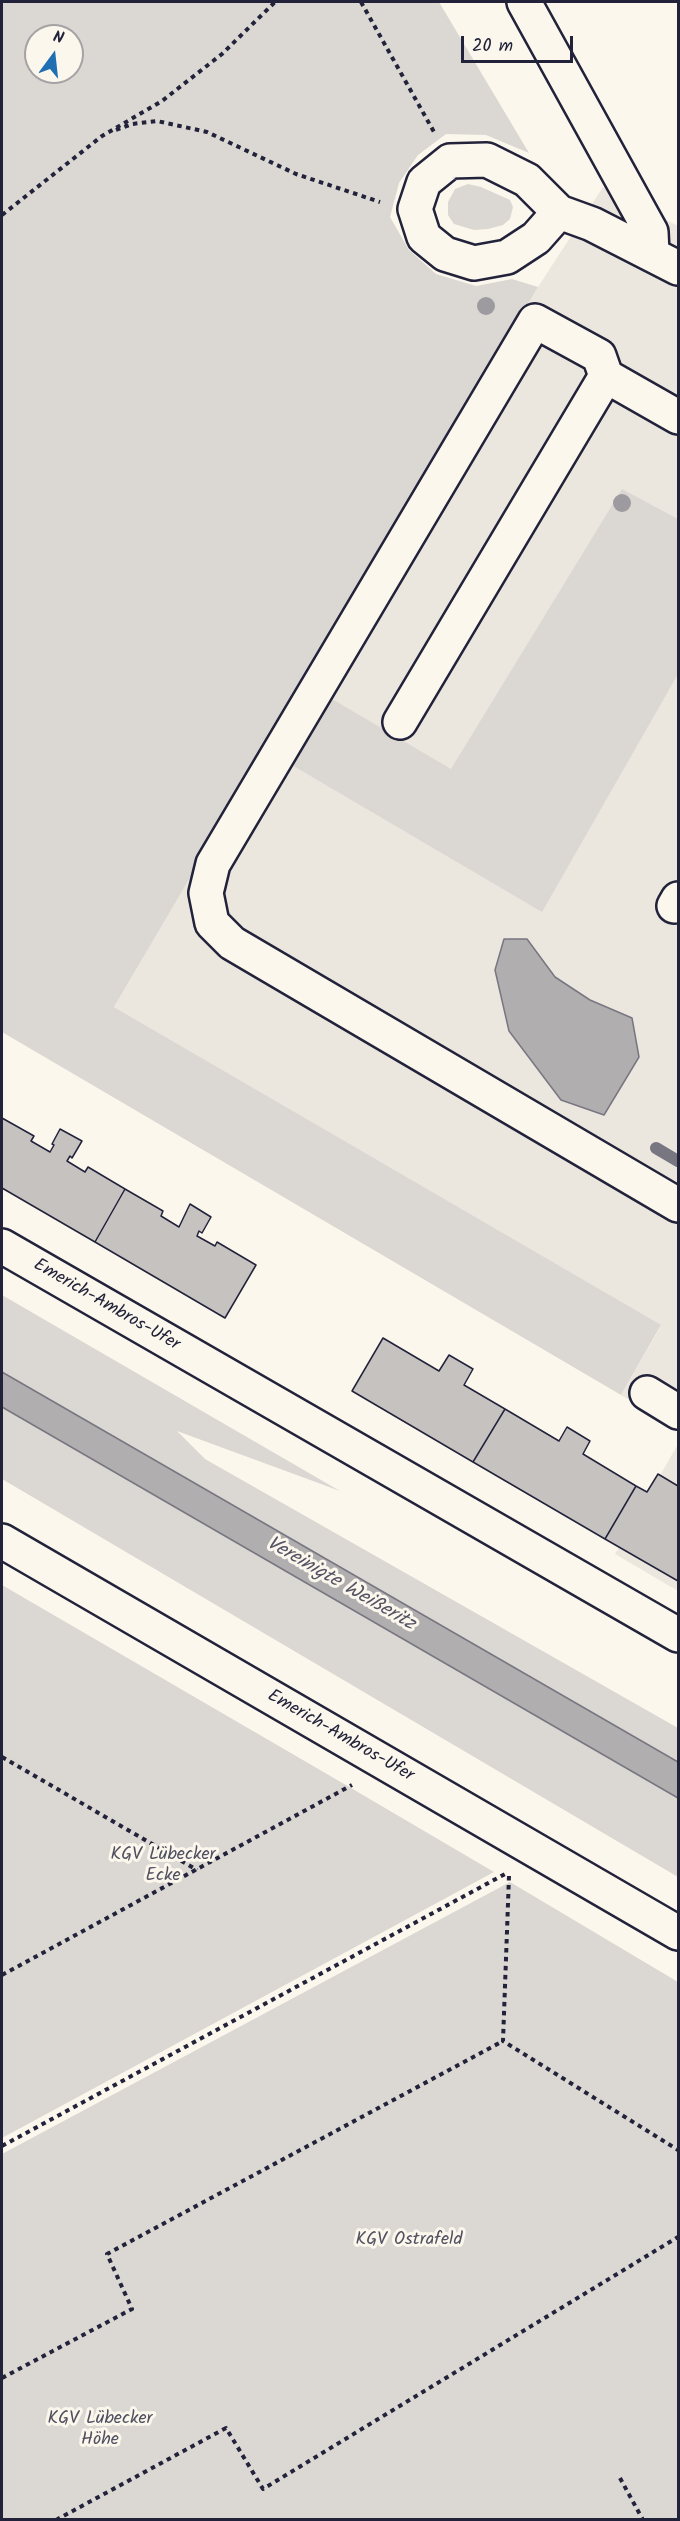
<!DOCTYPE html>
<html>
<head>
<meta charset="utf-8">
<style>
  body { margin:0 }
  #map { position:relative; width:680px; height:2521px; overflow:hidden; background:#fbf7ec; font-family:Kalam,sans-serif }
  canvas { display:block }
  .frame { position:absolute; inset:0; border:3px solid #22223b; pointer-events:none }
  .north { position:absolute; left:24px; top:24px; width:60px; height:60px; box-sizing:border-box; background:#fbf7ec; border:2px solid #a4a2a5; border-radius:50%; rotate:15deg; font-size:16px; font-weight:700; line-height:24px; text-align:center; color:#22223b }
  .north::after { content:''; display:block; margin:auto; width:21px; height:27px; background:#1f6fb2; clip-path:polygon(50% 0,100% 100%,50% 72%,0 100%) }
  .scale { position:absolute; left:461px; top:36px; width:112px; height:27px; box-sizing:border-box; border:3px solid #22223b; border-top:0; padding-left:8px; font-size:18px; line-height:21px; white-space:nowrap; color:#22223b; -webkit-text-stroke:4px #fbf7ec; paint-order:stroke }
</style>
</head>
<body>
<div id="map">
<canvas width="680" height="2521"></canvas>
<div class="frame"></div>
<div class="north">N</div>
<div class="scale">20 m</div>
</div>
<script>
const g = document.querySelector('canvas').getContext('2d');
g.lineJoin = 'round';
function fillPath(path, color) { g.fillStyle = color; g.fill(path, 'evenodd'); }
const toPath = rows => new Path2D(rows.map(r => 'M' + r).join(''));
function trace(path, color, width, dash) { g.strokeStyle = color; g.lineWidth = width; g.lineCap = dash ? 'butt' : 'round'; g.setLineDash(dash || []); g.stroke(path); }
function drawText(font, color, halo, rows, align = 'center') {
  g.font = font + ' Kalam,sans-serif'; g.lineWidth = 6; g.setLineDash([]); g.textBaseline = 'middle'; g.strokeStyle = halo; g.fillStyle = color; for (const [text, x, y, turn = 0] of rows) {
    g.save(); g.translate(x, y); g.rotate((+turn || 0) * Math.PI / 180); g.textAlign = isNaN(turn) ? turn : align; if (halo) g.strokeText(text, 0, 0); g.fillText(text, 0, 0); g.restore();
  }
}
fillPath(toPath([
  [603,187,678,226,678,1429,621,1395,661,1326,114,1007,538,287],
  [678,1444,678,1591,615,1554]
]), '#ebe7df');
fillPath(toPath([
  [2,2,439,2,529,153,486,135,446,134,418,155,399,183,390,217,409,250,436,274,476,286,512,279,538,287,114,1007,661,1325,621,1395,2,1032],
  [36,36,72,36,72,72,36,72],
  [468,184,481,187,510,200,513,207,510,219,503,225,488,229,474,230,454,224,448,215,448,202,455,189],
  [622,489,678,519,678,674,542,912,285,761,327,696,451,769],
  [2,1295,340,1491,177,1431,205,1459,678,1728,678,1762,2,1372],
  [2,1407,678,1798,678,1877,2,1479],
  [2,1585,351,1788,494,1872,2,2138],
  [510,1882,678,1982,678,2519,2,2519,2,2154]
]), '#dbd8d3');
const water = toPath([
  [504,939,527,939,555,977,590,1000,632,1018,639,1057,604,1115,561,1100,509,1031,495,970,504,939],
  [2,1372,678,1762,678,1798,2,1407,2,1372]
]);
fillPath(water, '#b1aeb0');
trace(water, '#787681', 1.5);
trace(toPath([
  [656,1148,678,1161]
]), '#787681', 12);
const building = toPath([
  [2,1118,34,1136,31,1141,50,1152,54,1145,52,1144,60,1129,82,1141,72,1158,70,1156,67,1161,85,1172,88,1167,125,1189,95,1242,2,1188,2,1118],
  [125,1189,163,1211,161,1216,179,1227,190,1204,211,1217,202,1233,199,1231,197,1236,215,1246,217,1242,256,1265,225,1318,95,1242,125,1189],
  [383,1338,439,1371,449,1355,473,1369,464,1385,505,1409,473,1462,352,1391,383,1338],
  [505,1409,559,1441,567,1427,590,1441,583,1454,636,1486,605,1539,473,1462,505,1409],
  [658,1474,678,1486,678,1581,605,1539,636,1486,647,1492,658,1474]
]);
fillPath(building, '#c6c2c0');
trace(building, '#22223b', 1.5);
const minor = toPath([
  [524,2,651,232,652,253],
  [559,212,536,238,507,257,474,263,445,254,424,237,415,209,424,182,450,161,487,160,527,180,559,212,592,224,678,268],
  [606,376,599,356,535,321,213,864,206,893,212,923,232,943,678,1205],
  [400,722,606,376,678,417],
  [674,906,678,899],
  [647,1393,678,1412]
]);
const major = toPath([
  [2,1246,678,1635],
  [2,1541,678,1933]
]);
trace(minor, '#22223b', 38);
trace(major, '#22223b', 38);
trace(toPath([
  [361,2,434,132],
  [116,130,132,124,157,121,207,132,296,174,380,202],
  [2,215,102,136,162,101,222,54,275,2],
  [2,1757,197,1870],
  [509,1876,503,2041,678,2150],
  [2,1975,352,1785],
  [2,2146,505,1874],
  [2,2378,132,2309,107,2254,503,2041],
  [620,2478,643,2520],
  [56,2520,226,2428,263,2489,678,2237]
]), '#22223b', 4, [4.5, 4.5]);
trace(minor, '#fbf7ec', 33);
trace(major, '#fbf7ec', 33);
g.fillStyle = '#9d9ba0';
for (const [x, y] of [
  [486,306],
  [622,503]
]) { g.beginPath(); g.arc(x, y, 9, 0, 2 * Math.PI); g.fill(); }
drawText('18px', '#22223b', '#fbf7ec', [
  ["Emerich-Ambros-Ufer",106,1306,30],
  ["Emerich-Ambros-Ufer",340,1737,30]
]);
drawText('18px', '#505061', '#fbf7ec', [
  ["KGV Lübecker",163,1856],
  ["Ecke",163,1877],
  ["KGV Ostrafeld",409,2241],
  ["KGV Lübecker",100,2420],
  ["Höhe",100,2441]
]);
drawText('italic 20px', '#545364', '#fbf7ec', [
  ["Vereinigte Weißeritz",340,1585,30]
]);
</script>
</body>
</html>
